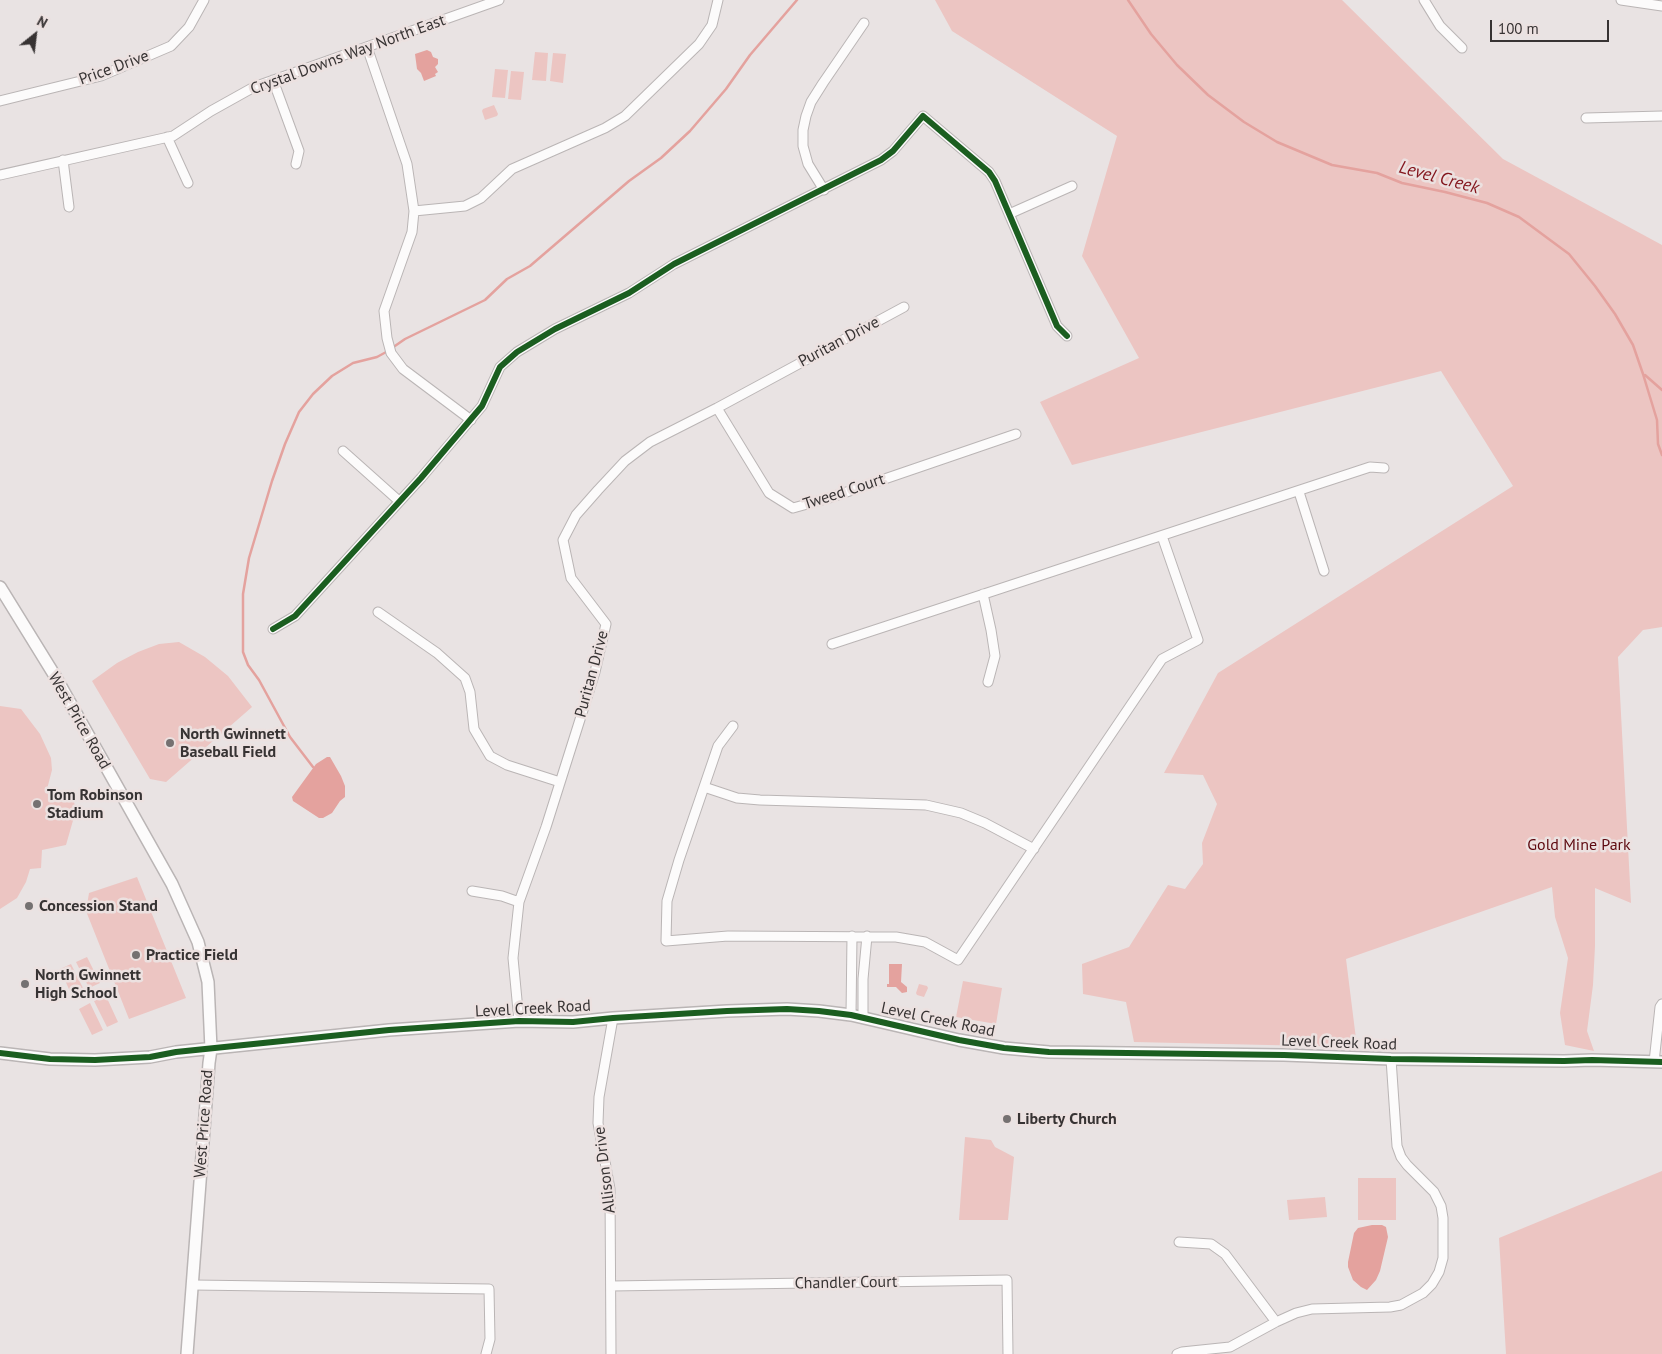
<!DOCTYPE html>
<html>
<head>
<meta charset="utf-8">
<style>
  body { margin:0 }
  #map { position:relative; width:1662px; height:1354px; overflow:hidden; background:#e9e3e3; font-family:"PT Sans",sans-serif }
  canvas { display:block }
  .north { position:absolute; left:10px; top:10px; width:50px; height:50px; -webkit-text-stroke:4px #ece1e0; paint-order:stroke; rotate:29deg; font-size:14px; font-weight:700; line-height:20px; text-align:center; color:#373333 }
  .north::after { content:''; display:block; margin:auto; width:18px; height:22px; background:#373333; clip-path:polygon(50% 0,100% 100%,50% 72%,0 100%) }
  .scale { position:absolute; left:1490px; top:20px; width:119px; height:22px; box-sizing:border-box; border:2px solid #373333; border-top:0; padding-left:6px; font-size:15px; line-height:18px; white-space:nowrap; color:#373333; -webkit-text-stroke:4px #ece1e0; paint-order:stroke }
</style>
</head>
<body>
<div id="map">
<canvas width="1662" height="1354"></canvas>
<div class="north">N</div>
<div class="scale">100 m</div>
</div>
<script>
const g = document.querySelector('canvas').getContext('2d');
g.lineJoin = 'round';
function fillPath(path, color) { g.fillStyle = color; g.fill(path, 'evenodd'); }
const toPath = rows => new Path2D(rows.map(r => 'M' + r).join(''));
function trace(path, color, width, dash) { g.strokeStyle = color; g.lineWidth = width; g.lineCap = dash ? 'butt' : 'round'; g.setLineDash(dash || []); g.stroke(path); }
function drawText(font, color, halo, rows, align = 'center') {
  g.font = font + ' "PT Sans",sans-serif'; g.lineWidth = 5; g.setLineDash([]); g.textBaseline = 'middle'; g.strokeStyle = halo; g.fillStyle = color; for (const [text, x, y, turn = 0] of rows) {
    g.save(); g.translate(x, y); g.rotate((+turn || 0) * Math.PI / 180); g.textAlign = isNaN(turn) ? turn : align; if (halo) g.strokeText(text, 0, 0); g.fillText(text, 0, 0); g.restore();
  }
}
fillPath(toPath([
  [935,0,1342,0,1503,159,1662,245,1662,627,1643,630,1618,657,1631,903,1595,888,1595,946,1593,985,1587,1031,1594,1051,1565,1045,1560,1013,1568,958,1555,917,1552,887,1346,959,1357,1047,1134,1042,1126,1002,1083,994,1082,964,1129,947,1168,885,1185,889,1203,864,1202,843,1217,804,1203,775,1164,773,1218,673,1513,486,1441,371,1072,465,1040,402,1139,358,1082,256,1117,136,952,31],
  [535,52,548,53,546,81,532,80],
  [553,53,566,54,563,83,550,81],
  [495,69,508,70,505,98,492,97],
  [511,71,524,72,521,100,508,99],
  [494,105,498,114,497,116,485,120,482,111,483,109],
  [179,642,205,657,228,676,252,707,166,782,150,779,92,681,117,663,138,652,159,644],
  [0,706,21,709,40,734,51,758,52,770,46,793,73,798,76,810,66,845,42,850,41,868,30,869,26,882,17,898,0,909],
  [137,877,186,998,129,1019,86,911,89,893],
  [87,957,100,983,89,988,76,962],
  [71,964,84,990,72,996,60,969],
  [963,981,1002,988,996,1024,956,1017],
  [919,984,927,986,928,988,924,997,917,995,916,993],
  [106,996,118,1022,107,1027,94,1001],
  [90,1003,103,1030,92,1035,79,1009],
  [965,1137,991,1140,995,1147,1014,1157,1008,1220,959,1220],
  [1662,1171,1662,1354,1506,1354,1499,1238],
  [1358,1178,1396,1178,1396,1220,1358,1220],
  [1325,1197,1327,1217,1289,1220,1287,1200]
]), '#ecc5c2');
fillPath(toPath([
  [427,50,431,52,433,57,438,59,438,64,435,67,438,72,435,74,436,76,424,81,421,73,417,69,415,54],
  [327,757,330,757,341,776,345,786,345,797,340,801,332,813,323,818,319,818,293,801,292,797,316,764],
  [889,964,902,964,901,982,907,987,907,992,902,993,896,987,887,987,887,984,889,984],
  [1372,1225,1382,1225,1386,1227,1388,1237,1380,1271,1376,1280,1367,1290,1361,1287,1353,1280,1348,1267,1348,1262,1354,1233,1358,1228]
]), '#e4a29e');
trace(toPath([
  [1128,0,1151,34,1177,65,1208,95,1244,122,1277,142,1332,165,1377,173,1402,183,1445,192,1487,203,1519,217,1569,254,1595,286,1615,314,1633,345,1643,374,1657,420,1658,444,1662,455],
  [392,348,405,339,485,300,507,279,530,266,629,181,661,158,690,131,726,89,750,55,797,0],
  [1645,375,1662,390],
  [313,767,290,737,259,680,248,665,243,652,243,594,249,558,272,481,285,444,299,412,313,394,332,376,353,363,377,357,388,351]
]), '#e4a29e', 2.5);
const minor = toPath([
  [1424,0,1440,26,1462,48],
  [1621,0,1662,6],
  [367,47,407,164,414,211,412,232,384,311,387,338,391,353,403,369,471,420],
  [273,80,299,151,296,164],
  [0,101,101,76,171,46,189,27,204,0],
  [1586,118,1662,116],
  [167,137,188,183],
  [63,160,69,207],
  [0,175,173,136,211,111,254,87,499,0],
  [824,190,808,164,803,146,803,130,806,116,811,102,823,83,864,23],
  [414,211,465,206,481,198,512,169,605,128,625,116,699,44,712,25,718,0],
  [1009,214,1072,186],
  [717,408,769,493,793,508,829,498,1016,434],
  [343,451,399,501],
  [1299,492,1324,571],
  [983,594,991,630,995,656,988,682],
  [378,612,437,653,465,678,470,692,474,729,490,756,507,765,560,782],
  [273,629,295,616,421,478,482,406,500,367,517,352,555,329,629,293,674,264,881,160,893,151,923,116,989,172,995,181,1057,326,1067,336],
  [832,644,1370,467,1384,468],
  [733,726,718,746,679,860,667,901,666,941,728,936,896,937,925,942,958,960,1162,659,1198,640,1162,536],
  [704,787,737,798,760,800,926,805,961,813,985,823,1034,849],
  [472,891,502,896,519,902],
  [851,1015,852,936],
  [863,1018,863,979,867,936],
  [519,1021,513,958,519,902,546,827,595,672,606,624,571,578,563,540,576,515,598,490,625,461,650,442,717,408,904,307],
  [1654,1062,1660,1007,1662,1004],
  [1179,1242,1211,1244,1225,1254,1276,1322],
  [193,1285,489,1289,490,1339,486,1354],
  [611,1286,1007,1280,1008,1354],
  [611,1354,610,1189,598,1123,599,1097,613,1018],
  [1177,1354,1182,1352,1230,1347,1276,1322,1296,1313,1312,1309,1390,1307,1401,1305,1423,1293,1432,1284,1439,1272,1443,1258,1443,1218,1441,1206,1434,1192,1407,1165,1401,1157,1397,1146,1391,1059]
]);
const tertiary = toPath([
  [0,587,55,676,172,884,198,942,208,982,211,1049,209,1063,187,1354],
  [0,1053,50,1059,95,1060,150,1057,176,1052,389,1030,519,1021,573,1022,613,1018,727,1011,787,1009,819,1011,851,1015,959,1040,1004,1048,1049,1052,1284,1055,1391,1059,1564,1061,1592,1060,1662,1062]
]);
trace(minor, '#bab5b5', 11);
trace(tertiary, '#bab5b5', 14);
trace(minor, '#fcfbfb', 9);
trace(tertiary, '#fcfbfb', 11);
trace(toPath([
  [273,629,295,616,421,478,482,406,500,367,517,352,555,329,629,293,674,264,881,160,893,151,923,116,989,172,995,181,1057,326,1067,336],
  [0,1053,50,1059,95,1060,150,1057,176,1052,389,1030,519,1021,573,1022,613,1018,727,1011,787,1009,819,1011,851,1015,959,1040,1004,1048,1049,1052,1284,1055,1391,1059,1564,1061,1592,1060,1662,1062]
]), '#1b5e20', 6);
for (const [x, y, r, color] of [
  [170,743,5,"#757171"],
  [37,804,5,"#757171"],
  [29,906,5,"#757171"],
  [136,955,5,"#757171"],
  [25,984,5,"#757171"],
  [1007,1119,5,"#757171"]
]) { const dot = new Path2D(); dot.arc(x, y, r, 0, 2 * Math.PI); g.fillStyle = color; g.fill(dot); trace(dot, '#ece1e0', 2); }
drawText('16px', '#373333', '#ece1e0', [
  ["Crystal Downs Way North East",348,55,-20],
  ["Price Drive",114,68,-20],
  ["Puritan Drive",839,342,-28],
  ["Tweed Court",844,492,-18],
  ["Puritan Drive",592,674,-75],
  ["West Price Road",79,721,60],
  ["Level Creek Road",533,1009,-3],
  ["Level Creek Road",938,1020,12],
  ["Level Creek Road",1339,1043,2],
  ["West Price Road",204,1124,-86],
  ["Allison Drive",605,1170,-97],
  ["Chandler Court",846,1283,-1]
]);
drawText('bold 16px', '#373333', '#ece1e0', [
  ["North Gwinnett",180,734],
  ["Baseball Field",180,752],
  ["Tom Robinson",47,795],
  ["Stadium",47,813],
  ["Concession Stand",39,906],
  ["Practice Field",146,955],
  ["North Gwinnett",35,975],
  ["High School",35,993],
  ["Liberty Church",1017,1119]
], 'left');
drawText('16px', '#5d090f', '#ece1e0', [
  ["Gold Mine Park",1579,845]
]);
drawText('italic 18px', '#84161d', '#ece1e0', [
  ["Level Creek",1439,178,15]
]);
</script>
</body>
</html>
